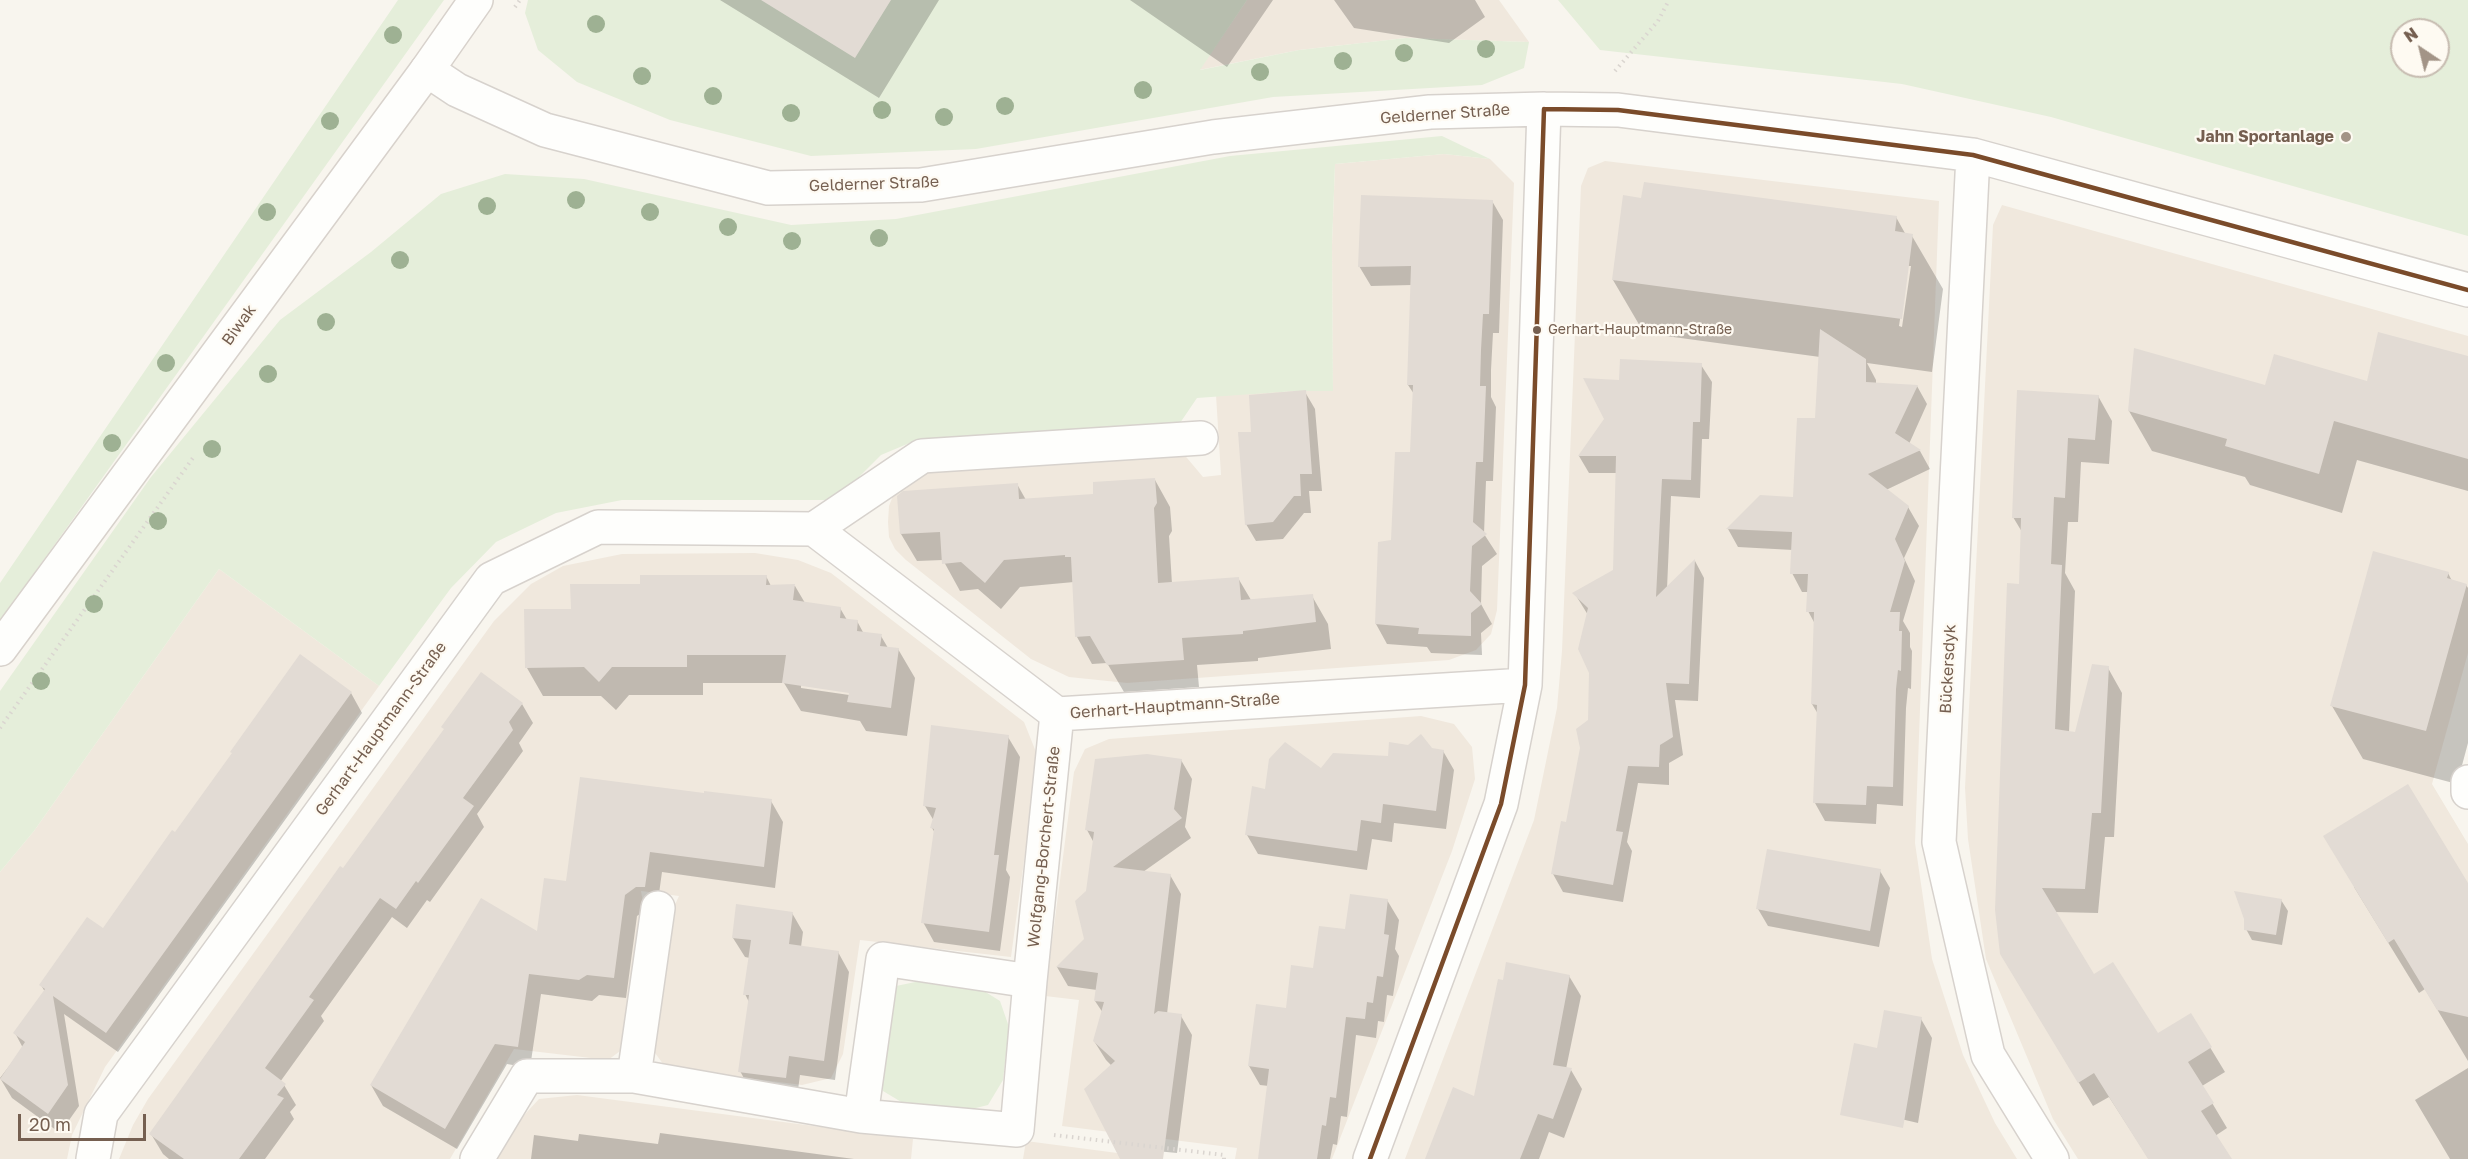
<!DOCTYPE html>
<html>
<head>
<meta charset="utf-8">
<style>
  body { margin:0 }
  #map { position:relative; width:2468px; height:1159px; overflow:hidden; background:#f8f5ee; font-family:"Golos Text",sans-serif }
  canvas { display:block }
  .north { position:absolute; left:2390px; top:18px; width:60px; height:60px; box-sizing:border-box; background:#fefaf2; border:2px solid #c7bcb1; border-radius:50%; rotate:325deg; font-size:16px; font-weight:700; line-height:24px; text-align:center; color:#755f50 }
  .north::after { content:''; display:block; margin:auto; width:21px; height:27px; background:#a39487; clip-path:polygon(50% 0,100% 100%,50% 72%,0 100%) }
  .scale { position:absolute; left:18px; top:1114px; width:128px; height:27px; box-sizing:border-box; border:3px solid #755f50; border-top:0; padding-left:8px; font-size:18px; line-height:21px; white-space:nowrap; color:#755f50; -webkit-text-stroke:4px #fefaf2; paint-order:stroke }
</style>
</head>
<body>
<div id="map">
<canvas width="2468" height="1159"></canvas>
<div class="north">N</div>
<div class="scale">20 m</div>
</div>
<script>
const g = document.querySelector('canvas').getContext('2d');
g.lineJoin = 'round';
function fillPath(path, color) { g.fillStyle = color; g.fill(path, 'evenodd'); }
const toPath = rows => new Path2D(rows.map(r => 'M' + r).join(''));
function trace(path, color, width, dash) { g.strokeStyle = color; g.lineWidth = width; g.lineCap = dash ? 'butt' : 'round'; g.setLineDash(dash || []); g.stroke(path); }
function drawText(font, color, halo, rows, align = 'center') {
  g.font = font + ' "Golos Text",sans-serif'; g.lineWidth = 4.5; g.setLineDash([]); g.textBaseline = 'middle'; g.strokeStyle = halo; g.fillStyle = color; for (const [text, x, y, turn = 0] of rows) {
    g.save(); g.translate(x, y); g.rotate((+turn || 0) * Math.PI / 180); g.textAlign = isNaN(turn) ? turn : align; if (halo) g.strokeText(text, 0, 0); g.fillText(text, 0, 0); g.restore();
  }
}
fillPath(toPath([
  [1247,0,1499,0,1529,42,1406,38,1299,50,1199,70],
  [1444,154,1490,159,1514,183,1497,610,1491,634,1476,650,1449,660,1127,683,1069,677,1031,659,906,560,895,549,889,537,888,522,889,506,895,491,912,477,934,470,1182,452,1203,477,1221,475,1216,395,1295,391,1333,391,1332,245,1335,164],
  [1605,161,1939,201,1915,843,1932,959,1963,1055,1995,1123,2017,1159,1405,1159,1534,820,1557,708,1562,651,1581,186,1588,168],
  [2002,205,2468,336,2468,653,2432,784,2468,844,2468,1159,2078,1159,2053,1119,1986,959,1968,839,1965,788,1993,225],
  [755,553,798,560,831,573,1024,722,1038,757,1011,957,860,940,843,1054,831,1078,802,1085,666,1068,650,1046,665,926,679,896,641,891,647,922,631,1043,608,1060,514,1049,450,1159,119,1159,133,1125,148,1099,494,621,531,584,563,566,622,554],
  [219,569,379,686,105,1067,72,1135,67,1159,0,1159,0,872,34,831],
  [1421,716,1454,724,1472,747,1475,779,1452,851,1332,1159,1235,1159,1237,1148,1062,1126,1079,1000,1045,996,1074,772,1085,749,1109,739],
  [577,1095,913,1139,911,1159,494,1159,514,1126,539,1099],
  [1026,1141,1163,1159,1023,1159]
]), '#f0e8dd');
fillPath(toPath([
  [398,0,444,0,0,621,0,583],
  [528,0,1247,0,1200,70,1299,50,1406,38,1529,42,1524,68,1482,85,1273,97,976,149,811,156,670,120,577,82,538,50,525,13],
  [1558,0,2468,0,2468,236,2051,117,1902,84,1600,50],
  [2402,30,2438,30,2438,66,2402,66],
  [1442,136,1490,159,1444,154,1335,164,1332,245,1333,391,1295,391,1197,398,1180,423,912,442,881,455,860,476,850,491,826,500,622,500,556,513,496,542,451,588,379,686,219,569,34,831,0,872,0,691,151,477,280,320,371,252,441,194,505,174,584,179,791,225,896,219,1230,156],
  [925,980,976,986,1000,1001,1009,1027,1003,1080,988,1105,960,1112,908,1106,883,1091,876,1063,896,986]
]), '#e5eeda');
fillPath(toPath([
  [720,0,939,0,879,98],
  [1130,0,1273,0,1227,67],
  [1334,0,1475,0,1485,17,1449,43,1354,28],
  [1492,201,1503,220,1499,333,1493,333,1491,370,1491,397,1496,407,1493,481,1486,481,1484,534,1497,554,1482,566,1481,604,1492,624,1481,633,1482,655,1431,653,1427,647,1387,644,1376,624,1411,454,1414,394,1408,385,1412,285,1371,286,1359,266],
  [1896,217,1906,235,1912,236,1943,289,1932,372,1867,363,1876,380,1876,384,1917,386,1927,404,1909,444,1920,451,1930,469,1886,490,1908,507,1919,526,1904,558,1915,581,1903,621,1910,633,1910,647,1912,651,1911,689,1908,688,1906,708,1903,806,1877,804,1876,824,1825,821,1815,803,1818,714,1812,704,1815,624,1808,611,1809,592,1802,592,1792,573,1793,550,1738,547,1728,529,1795,498,1816,419,1820,357,1644,333,1613,280],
  [1908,266,1911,266,1902,327,1899,326],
  [2468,358,2468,491,2357,460,2342,513,2250,485,2245,477,2152,451,2129,411,2266,387,2368,383],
  [1701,365,1712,382,1709,439,1702,439,1700,498,1671,496,1667,589,1695,561,1704,578,1698,701,1675,700,1683,755,1669,763,1669,785,1638,783,1627,842,1632,851,1623,902,1563,892,1553,874,1567,824,1590,721,1588,615,1575,594,1614,571,1617,473,1589,473,1579,456,1606,420,1620,382],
  [1305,392,1315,409,1322,491,1309,491,1311,513,1304,513,1283,539,1256,541,1246,524,1253,433],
  [2019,392,2098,396,2112,421,2109,464,2081,462,2078,522,2068,522,2065,573,2075,591,2069,732,2077,733,2108,668,2122,693,2114,837,2105,837,2098,913,2055,912,2093,976,2157,1035,2191,1016,2225,1072,2202,1086,2227,1128,2215,1136,2229,1159,2149,1159,2109,1097,2093,1106,2016,979,2022,532,2013,517],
  [1155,480,1170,507,1172,531,1169,536,1172,584,1238,578,1251,600,1312,596,1328,624,1331,649,1258,658,1258,661,1197,665,1199,687,1124,692,1107,663,1092,664,1077,637,1074,582,1020,587,1001,609,978,589,960,591,943,560,917,561,901,534,898,496,1017,484,1026,500,1095,495],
  [2448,573,2452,581,2466,585,2468,588,2468,743,2457,784,2363,759,2332,706],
  [766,576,771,586,795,586,805,603,840,608,847,620,857,621,864,634,881,636,888,648,898,649,915,678,907,736,866,731,860,721,801,711,784,683,703,683,703,695,629,695,616,710,601,696,543,696,527,668,572,611,642,586],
  [801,685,856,693,856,696,801,688],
  [351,693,362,713,118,1052,64,1014,79,1106,60,1133,12,1098,0,1078,23,1048,15,1033,45,992,41,985,103,930,175,834],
  [522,704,533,723,519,743,523,751,477,814,484,827,430,902,427,900,407,928,392,917,321,1016,324,1021,280,1082,284,1085,296,1105,290,1112,294,1119,265,1159,169,1159,163,1154,151,1134,343,870],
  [1008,737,1020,757,1006,870,1010,877,1000,951,934,942,923,922,935,833,932,828,934,821,925,806],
  [1408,746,1443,751,1454,770,1446,829,1394,823,1392,842,1372,839,1367,870,1258,854,1247,835,1266,790,1321,770,1389,758],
  [1181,760,1192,779,1185,827,1191,838,1143,872,1170,875,1181,894,1167,1014,1181,1016,1192,1035,1177,1153,1146,1150,1145,1159,1121,1159,1112,1066,1106,1060,1094,1041,1103,1013,1095,1001,1097,990,1068,986,1057,967,1085,939,1094,843,1087,830],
  [705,795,771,801,783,822,775,888,662,872,657,908,649,908,637,916,626,998,599,995,592,1001,541,994,530,1068,507,1064,457,1149,383,1106,371,1085,538,933,567,883],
  [1880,871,1890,888,1879,947,1768,926,1758,909],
  [2468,886,2468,1061,2425,989,2419,993,2354,887],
  [1387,900,1399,920,1395,949,1399,956,1393,996,1387,995,1384,1022,1378,1021,1376,1038,1356,1035,1347,1117,1341,1116,1337,1145,1333,1144,1330,1159,1260,1159,1269,1086,1260,1085,1249,1066,1315,970,1347,931],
  [2281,900,2288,911,2282,945,2252,940,2246,929],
  [792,913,803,932,801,947,838,952,849,972,835,1080,800,1075,797,1097,751,1091,740,1071,749,1002,745,994,750,958,745,957,733,938],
  [1569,976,1581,996,1566,1069,1571,1070,1582,1089,1564,1138,1549,1132,1539,1159,1426,1159],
  [1921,1019,1932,1038,1918,1123,1858,1109,1878,1050],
  [2468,1068,2468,1159,2450,1159,2415,1100],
  [660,1133,854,1159,531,1159,534,1135,578,1141,579,1134,658,1144]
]), '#0003');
fillPath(toPath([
  [761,0,891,0,855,58],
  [1644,182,1897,216,1895,231,1913,234,1902,319,1612,280,1623,195,1641,198],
  [1361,195,1493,200,1489,314,1483,314,1481,350,1480,386,1486,386,1483,462,1476,462,1473,522,1487,534,1472,546,1470,591,1482,604,1471,613,1471,636,1418,634,1419,628,1375,624,1378,542,1391,540,1395,452,1410,452,1413,385,1407,385,1411,266,1358,267],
  [1820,329,1866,359,1866,382,1918,385,1895,433,1921,450,1868,474,1909,506,1895,539,1905,561,1890,612,1900,612,1899,631,1902,631,1901,671,1898,670,1896,689,1893,787,1867,786,1866,805,1813,803,1817,705,1811,704,1814,612,1806,612,1808,574,1790,574,1792,532,1726,529,1760,495,1793,497,1797,418,1815,418],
  [2378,332,2468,356,2468,459,2334,421,2319,474,2225,446,2227,439,2128,411,2134,348,2265,385,2274,354,2367,381],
  [1620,359,1702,363,1700,422,1693,422,1691,480,1662,479,1656,597,1695,559,1689,684,1666,683,1673,737,1660,745,1659,767,1628,766,1616,831,1623,832,1613,885,1551,874,1561,821,1566,822,1580,748,1576,729,1588,720,1589,673,1578,649,1588,608,1572,593,1613,570,1616,456,1578,456,1604,419,1583,378,1619,380],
  [1306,390,1312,474,1300,474,1301,496,1294,496,1273,522,1245,525,1238,432,1251,432,1249,395],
  [2017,390,2099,395,2095,440,2068,438,2065,498,2054,497,2051,564,2062,565,2055,729,2075,732,2092,664,2109,666,2101,813,2092,813,2085,889,2042,888,2094,974,2113,962,2158,1033,2191,1013,2212,1047,2188,1062,2214,1103,2201,1111,2232,1159,2148,1159,2094,1073,2078,1083,2000,954,1995,910,2007,583,2019,584,2021,518,2012,518],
  [1155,478,1157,503,1154,508,1158,583,1239,577,1241,600,1313,594,1316,622,1243,631,1243,634,1182,638,1184,660,1107,665,1090,636,1075,637,1071,557,1065,557,1065,555,1004,560,985,583,961,562,942,564,940,532,900,534,897,496,903,491,1018,483,1019,499,1093,494,1093,482],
  [2373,551,2449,572,2447,578,2467,584,2426,731,2330,706],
  [640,575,767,575,766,585,795,584,793,600,841,607,840,618,858,620,857,631,882,634,880,646,899,648,891,708,847,702,849,693,782,683,786,655,687,655,687,667,612,667,599,682,584,667,525,668,524,609,571,609,570,584,640,584],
  [300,654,352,692,106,1033,53,996,68,1085,48,1114,0,1079,25,1042,13,1033,45,989,39,985,87,917,103,928,172,830,175,832,232,753,230,752],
  [481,672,523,703,509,722,513,730,463,798,474,806,418,883,416,881,396,909,380,898,309,997,314,1000,265,1068,286,1084,277,1095,284,1098,239,1159,184,1159,149,1134,340,866,343,868,444,729,441,727],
  [931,725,1009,735,994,855,999,855,989,932,921,923,934,829,930,828,936,808,923,806],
  [1421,734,1432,748,1444,750,1436,811,1383,804,1381,823,1361,820,1357,851,1245,835,1252,786,1265,789,1269,759,1285,742,1321,768,1333,753,1388,756,1389,742,1408,745],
  [1147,754,1182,759,1174,809,1182,818,1113,867,1171,874,1154,1014,1158,1011,1182,1014,1163,1159,1120,1159,1084,1089,1115,1061,1093,1041,1104,1002,1094,1001,1098,973,1056,967,1084,939,1075,901,1086,891,1094,832,1085,830,1095,759],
  [580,777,704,793,704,791,772,799,764,867,650,852,645,887,636,887,625,895,614,978,587,975,579,980,529,974,518,1047,495,1044,445,1129,370,1085,481,898,537,931,544,878,566,881],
  [2408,784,2468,883,2468,1017,2437,1010,2394,939,2388,943,2323,836],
  [1767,849,1881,869,1870,931,1756,909],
  [2234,891,2282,899,2276,935,2244,930,2244,919],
  [1350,894,1388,899,1384,934,1389,935,1383,977,1377,976,1373,1003,1367,1002,1365,1019,1346,1017,1336,1098,1330,1097,1326,1126,1322,1125,1317,1159,1258,1159,1269,1069,1248,1066,1256,1004,1286,1008,1291,965,1313,968,1319,926,1345,929],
  [736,904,793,912,789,944,839,951,824,1061,789,1056,786,1078,738,1072,749,995,743,995,751,940,732,938],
  [1506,962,1570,975,1553,1065,1572,1068,1553,1119,1538,1114,1520,1159,1425,1159,1453,1087,1474,1096,1498,979,1503,980],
  [1884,1010,1922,1017,1903,1128,1840,1115,1854,1043,1877,1048]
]), '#e2dbd4');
const street = toPath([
  [427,70,457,90,545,130,768,188,921,185,1213,137,1430,112,1544,109,1618,110,1973,155,2468,290],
  [1973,155,1939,842,1988,1055,2052,1159],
  [814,529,922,456,1201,438],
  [2468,782,2468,792],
  [634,1076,658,908],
  [861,1116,883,959,1030,981,1057,714],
  [93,1159,101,1114,491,579,598,527,814,529,1057,714,1525,685],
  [477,1159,527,1076,634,1076,861,1116,1017,1130,1030,981],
  [1370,1159,1501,804,1525,685,1544,109]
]);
const secondary = toPath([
  [0,649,427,70,476,0]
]);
trace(street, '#d7d2cd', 36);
trace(secondary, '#d8d2cc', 36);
trace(toPath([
  [515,7,520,0],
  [1615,71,1658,21,1669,0],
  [0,728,195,455],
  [1054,1135,1224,1155,1224,1159]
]), '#dad5d0', 4, [1.5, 4.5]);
trace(street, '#fefefc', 33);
trace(secondary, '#fefefc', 33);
trace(toPath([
  [1544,109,1618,110,1973,155,2468,290],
  [1370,1159,1501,804,1525,685,1544,109]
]), '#7a4b2a', 4.5);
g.fillStyle = '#9eb193';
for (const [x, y] of [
  [596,24],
  [393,35],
  [1486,49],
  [1404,53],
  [1343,61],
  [1260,72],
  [642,76],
  [1143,90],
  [713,96],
  [1005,106],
  [882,110],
  [791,113],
  [944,117],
  [330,121],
  [576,200],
  [487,206],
  [267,212],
  [650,212],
  [728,227],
  [879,238],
  [792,241],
  [400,260],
  [326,322],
  [166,363],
  [268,374],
  [112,443],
  [212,449],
  [158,521],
  [94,604],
  [41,681]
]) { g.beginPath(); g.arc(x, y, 9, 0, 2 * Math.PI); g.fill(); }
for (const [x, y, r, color] of [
  [2346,137,6,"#a39487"],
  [1537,330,5,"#755f50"]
]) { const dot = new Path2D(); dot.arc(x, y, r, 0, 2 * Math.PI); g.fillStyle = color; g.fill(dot); trace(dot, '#fefaf2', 2); }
drawText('14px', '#755f50', '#fefaf2', [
  ["Gerhart-Hauptmann-Straße",1548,330]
], 'left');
drawText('16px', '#755f50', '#fefaf2', [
  ["Gelderner Straße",1445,114,-4],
  ["Gelderner Straße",874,184,-2],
  ["Biwak",239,325,-54],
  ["Bückersdyk",1948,669,-87],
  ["Gerhart-Hauptmann-Straße",1175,706,-4],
  ["Gerhart-Hauptmann-Straße",381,729,-54],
  ["Wolfgang-Borchert-Straße",1044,847,-84]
]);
drawText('bold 16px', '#755f50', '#fefaf2', [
  ["Jahn Sportanlage",2334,137]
], 'right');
</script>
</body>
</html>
